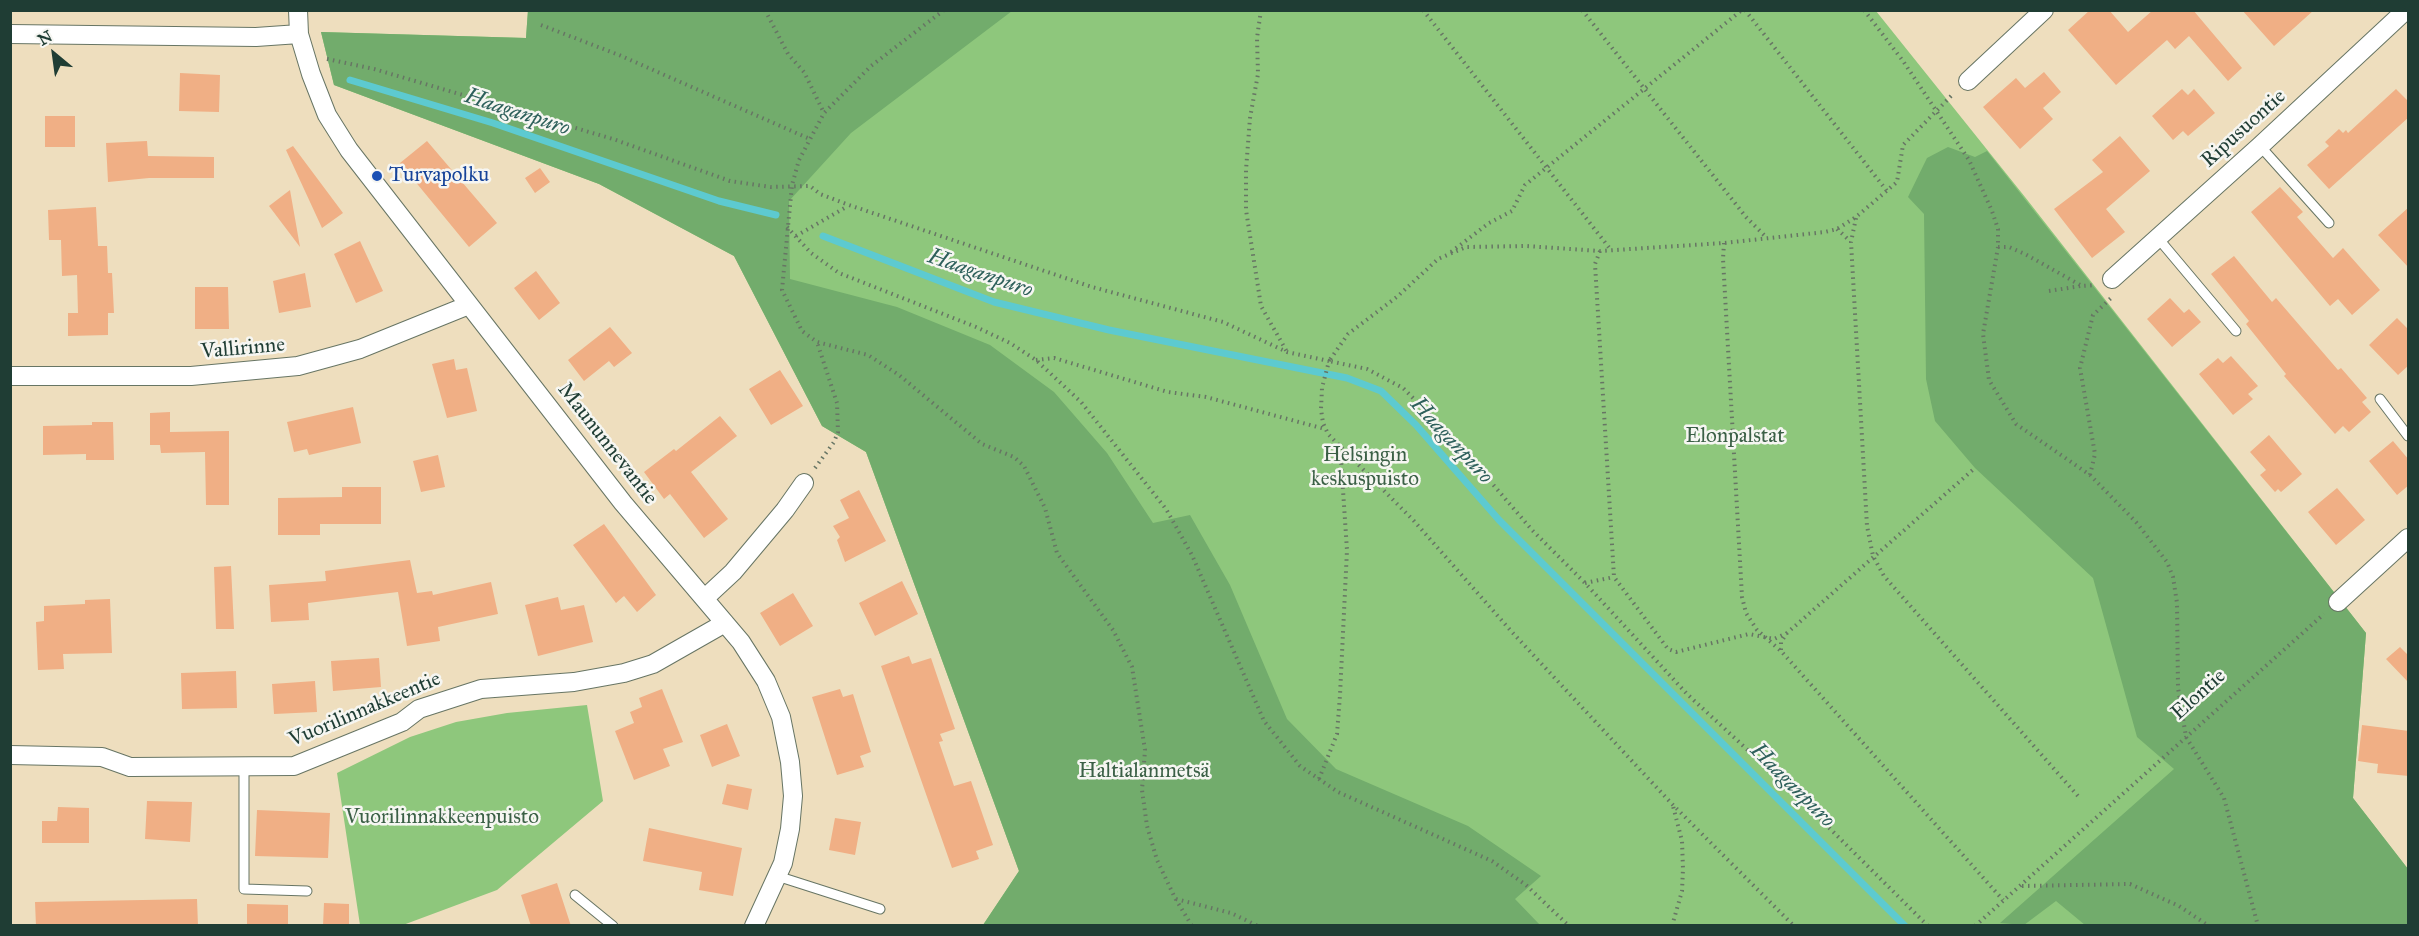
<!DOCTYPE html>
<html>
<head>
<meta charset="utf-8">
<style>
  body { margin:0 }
  #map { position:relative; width:2419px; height:936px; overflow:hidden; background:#eedebe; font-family:"IM FELL Great Primer",serif }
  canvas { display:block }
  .frame { position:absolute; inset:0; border:12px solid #1f3d34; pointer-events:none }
  .north { position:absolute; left:24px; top:24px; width:60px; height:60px; -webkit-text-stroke:4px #f6f6f2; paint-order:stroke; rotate:331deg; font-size:16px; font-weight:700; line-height:24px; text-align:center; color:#1f3d34 }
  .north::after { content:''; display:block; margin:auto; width:21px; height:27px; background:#1f3d34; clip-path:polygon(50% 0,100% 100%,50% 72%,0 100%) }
</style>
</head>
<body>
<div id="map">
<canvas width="2419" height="936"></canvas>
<div class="frame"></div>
<div class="north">N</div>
</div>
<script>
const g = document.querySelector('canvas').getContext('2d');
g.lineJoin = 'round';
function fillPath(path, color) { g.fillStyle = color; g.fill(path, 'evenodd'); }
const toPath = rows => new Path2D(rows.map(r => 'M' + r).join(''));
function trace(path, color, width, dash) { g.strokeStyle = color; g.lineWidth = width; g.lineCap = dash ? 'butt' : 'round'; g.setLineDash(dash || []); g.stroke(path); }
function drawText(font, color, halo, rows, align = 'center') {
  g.font = font + ' "IM FELL Great Primer",serif'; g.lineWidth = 5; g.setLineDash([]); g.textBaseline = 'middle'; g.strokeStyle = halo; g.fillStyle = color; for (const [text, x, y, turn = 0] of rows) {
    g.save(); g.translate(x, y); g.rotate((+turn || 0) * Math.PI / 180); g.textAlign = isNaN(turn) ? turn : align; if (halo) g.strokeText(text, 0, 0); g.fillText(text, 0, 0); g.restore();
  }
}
fillPath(toPath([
  [528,10,1876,11,2025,197,2366,633,2353,798,2408,869,2408,925,983,925,1019,871,866,452,822,426,734,256,599,184,334,85,321,32,526,38],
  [587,705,603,801,497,890,403,925,360,925,337,773,410,737,456,722,507,713]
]), '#8ec77c');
fillPath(toPath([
  [528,10,1012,11,851,133,789,201,790,279,897,307,990,345,1054,392,1107,453,1153,523,1190,515,1230,585,1287,719,1336,769,1468,826,1541,876,1515,899,1540,925,983,925,1019,871,866,452,822,426,734,256,599,184,334,85,321,32,526,38],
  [1948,147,1975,157,1987,151,2366,633,2353,798,2408,869,2408,925,2085,925,2056,901,2024,925,2000,923,2174,769,2137,737,2093,578,1975,468,1935,421,1926,379,1924,214,1908,197,1927,158]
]), '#72ac6c');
trace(toPath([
  [350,80,493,123,719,201,776,215],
  [823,236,994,302,1109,330,1347,378,1381,391,1416,425,1499,520,1905,926]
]), '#5dcad0', 7);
fillPath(toPath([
  [2090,10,2109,10,2128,32,2153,10,2193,10,2242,68,2228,81,2189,36,2175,49,2167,40,2116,85,2068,30],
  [2242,10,2314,10,2274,46],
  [2044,72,2061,92,2043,108,2053,119,2020,149,1983,107,2016,78,2025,88],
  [180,73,220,75,219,112,179,111],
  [2182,89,2188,95,2194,89,2215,113,2188,136,2183,131,2173,140,2152,116],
  [2396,89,2409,102,2409,117,2329,189,2307,165,2329,146,2325,142,2339,129,2343,133,2346,130,2348,133],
  [45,116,75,116,75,147,45,147],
  [2120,136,2150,171,2106,209,2125,232,2092,258,2054,209,2103,172,2092,160],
  [147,141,148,156,214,157,214,178,149,178,108,182,106,143],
  [427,141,497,223,469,247,400,163],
  [293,146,343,213,322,228,286,150],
  [540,168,550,182,535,193,525,178],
  [2280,187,2303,212,2297,217,2333,258,2343,248,2380,290,2352,315,2338,299,2330,306,2251,212],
  [290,190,300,247,269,206],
  [96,207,98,246,107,246,108,273,112,273,114,313,108,313,108,335,68,336,68,313,78,313,77,275,62,276,61,240,49,240,48,210],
  [2409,207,2409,268,2378,235],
  [360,241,383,291,356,303,334,254],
  [2234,256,2272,302,2276,298,2338,370,2341,368,2367,398,2362,402,2371,412,2349,432,2343,426,2335,434,2284,376,2286,374,2246,324,2249,321,2211,274],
  [536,271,560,303,539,320,514,288],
  [305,273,311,307,279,313,273,281],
  [195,287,228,287,229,329,195,329],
  [2170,298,2184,313,2189,309,2201,322,2172,347,2147,319],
  [2397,318,2409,330,2409,365,2398,375,2369,345],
  [610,327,632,353,614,367,609,361,584,381,568,360],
  [2231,356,2258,386,2248,394,2253,399,2233,415,2199,374,2218,358,2223,363],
  [454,359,456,370,467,368,477,411,447,418,432,364],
  [780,370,803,406,771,425,749,389],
  [353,407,361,443,309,455,307,449,294,452,287,422],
  [170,412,170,432,229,431,229,505,206,505,205,452,161,453,160,445,150,445,150,413],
  [720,416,737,436,691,472,728,519,704,538,670,494,664,499,644,472,674,449,676,451],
  [92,422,113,422,114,460,86,460,86,454,43,455,43,426,92,425],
  [2269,435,2302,474,2281,492,2278,489,2275,492,2260,475,2266,470,2250,452],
  [2393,441,2409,460,2409,485,2397,495,2369,461],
  [438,455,445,487,421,492,413,461],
  [342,487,381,487,381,524,320,524,320,535,278,535,278,498,342,497],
  [2337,488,2365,520,2336,545,2308,512],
  [859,490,886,541,845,562,837,540,840,537,833,526,849,518,840,500],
  [604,524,656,595,637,612,624,596,616,603,573,545],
  [410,560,417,593,432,591,433,595,491,582,498,614,438,627,440,641,407,646,398,592,308,603,309,620,271,622,269,585,326,581,325,571],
  [231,566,234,629,216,629,214,567],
  [902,581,918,614,875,636,859,603],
  [793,593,813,626,780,646,760,613],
  [558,597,561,610,584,605,593,642,538,656,525,605],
  [110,599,112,653,63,654,64,669,38,670,36,622,44,621,44,606,85,604,85,600],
  [2400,647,2409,656,2409,683,2386,659],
  [909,656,912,664,931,658,955,729,940,734,943,741,939,742,954,786,971,781,993,845,976,851,979,859,952,868,881,666],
  [379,658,381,687,333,691,331,661],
  [236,671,237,708,182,709,181,673],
  [315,681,317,712,274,714,272,684],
  [662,689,683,742,663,749,670,766,634,780,615,731,634,723,630,712,642,707,639,698],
  [840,689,843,697,853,694,871,752,860,756,864,767,837,775,812,697],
  [727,724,740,756,712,767,700,735],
  [2362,725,2409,731,2409,776,2377,773,2378,764,2358,761],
  [727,784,752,789,748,810,722,804],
  [147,801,192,802,190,842,145,839],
  [58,807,89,808,89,843,42,843,42,821,57,821],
  [257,810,330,813,328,858,255,856],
  [835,818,861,822,855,855,829,850],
  [649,828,742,848,733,896,699,890,702,872,643,861],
  [557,883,571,926,531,926,521,895],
  [197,899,198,926,36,926,35,902],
  [324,903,349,904,349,926,323,926],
  [247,904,288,905,288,926,247,926]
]), '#f0af85');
const lane = toPath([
  [2260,146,2329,223],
  [2157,237,2236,331],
  [2380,399,2408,436],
  [244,768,244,889,307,891],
  [777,876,880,909],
  [575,895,613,926]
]);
const street = toPath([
  [298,10,299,34,311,74,327,115,349,150,623,503,741,642,766,681,781,717,790,762,793,796,790,829,783,863,754,926],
  [10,34,256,37,299,34],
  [1968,81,2044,10],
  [2112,279,2260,146,2406,10],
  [10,376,191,376,298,366,360,349,469,305],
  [705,598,733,572,785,510,804,483],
  [2338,602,2408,538],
  [10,755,102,757,130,767,294,766,402,722,419,709,481,689,574,682,624,673,653,664,725,623]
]);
trace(lane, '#677564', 11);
trace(street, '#677564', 20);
trace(toPath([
  [765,10,788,54,804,72,824,113],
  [944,10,871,66,824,113,799,160,792,185,782,290,802,331,817,342,868,355,899,375,982,444,1014,457,1024,466,1045,508,1057,553,1113,630,1132,667,1145,750,1142,790,1147,826,1157,860,1175,898,1192,926],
  [1261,10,1257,38,1258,74,1250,118,1246,170,1246,210,1261,306,1287,352],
  [1423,10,1611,250],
  [1582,10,1746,217,1766,237],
  [1745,10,1887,191],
  [1864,10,1903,61,1969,160,1992,211,1998,229,1998,247,1983,334,1989,380,2016,424,2090,475,2136,522,2167,562,2173,577,2177,603,2178,688,2186,737,2224,798,2258,926],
  [541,25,619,55,810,139],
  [327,59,374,69,613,139,730,181,771,187,810,186,820,194,849,205,1092,287,1223,322,1287,352,1329,361,1322,388,1321,409,1323,423,1328,434,1414,521,1511,631,1672,804,1794,926],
  [1856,218,1851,242,1867,526,1873,556,1884,576,2078,796],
  [787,227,811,253,839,273,976,327,1010,343,1036,360,1081,402,1166,509,1192,555,1264,721,1300,766,1338,792,1492,861,1526,885,1569,926],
  [1837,229,1850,241],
  [796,236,848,206],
  [1724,243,1723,259,1742,597,1746,613,1757,630,1781,651,2003,900],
  [1998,247,2009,247,2025,254,2082,286,2096,285],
  [1600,251,1595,264,1614,577,1668,649,1676,652,1749,634,1774,639,1787,633],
  [1451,252,1489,223,1512,211,1525,185,1742,10],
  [2049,291,2081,286],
  [1036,360,1054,358,1168,392,1206,397,1325,429],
  [815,468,834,442,838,432,837,403,817,342],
  [2090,475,2095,454,2080,368,2093,315,2111,298],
  [1585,583,1614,577],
  [1781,650,1781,642,1787,633,1975,468],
  [1319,779,1337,734,1340,695,1347,550,1340,445],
  [2022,886,2130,884,2179,906,2209,926],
  [1176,899,1231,913,1258,926],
  [1672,926,1682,891,1683,869,1682,841,1673,806],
  [1928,926,1790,789,1687,694,1585,583,1532,530,1454,439,1403,388,1367,369,1329,361,1348,334,1398,296,1438,259,1466,247,1526,246,1600,251,1724,243,1825,232,1837,229,1856,217,1897,182,1903,145,1954,93],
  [1975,926,2324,614],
  [2250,926,2295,926]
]), '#677564', 4, [1.5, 4.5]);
trace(lane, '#fff', 9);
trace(street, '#fff', 18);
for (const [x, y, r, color] of [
  [377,176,6,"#1a4fb4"]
]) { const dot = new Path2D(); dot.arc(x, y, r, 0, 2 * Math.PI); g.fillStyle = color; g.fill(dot); trace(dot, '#f6f6f2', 2); }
drawText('21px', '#1f3d34', '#f6f6f2', [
  ["Ripusuontie",2244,129,-42],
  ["Vallirinne",243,349,-5],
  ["Maununnevantie",607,444,52],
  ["Elontie",2199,695,-42],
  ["Vuorilinnakkeentie",365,710,-23]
]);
drawText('21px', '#164399', '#f6f6f2', [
  ["Turvapolku",389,176]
], 'left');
drawText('21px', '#3b6046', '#f6f6f2', [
  ["Elonpalstat",1735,437],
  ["Helsingin",1365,456],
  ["keskuspuisto",1365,480],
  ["Haltialanmetsä",1144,772],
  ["Vuorilinnakkeenpuisto",442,818]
]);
drawText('italic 22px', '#2e605b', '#f6f6f2', [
  ["Haaganpuro",517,113,18],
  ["Haaganpuro",980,274,19],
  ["Haaganpuro",1451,441,47],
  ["Haaganpuro",1792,786,45]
]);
</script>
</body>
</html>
